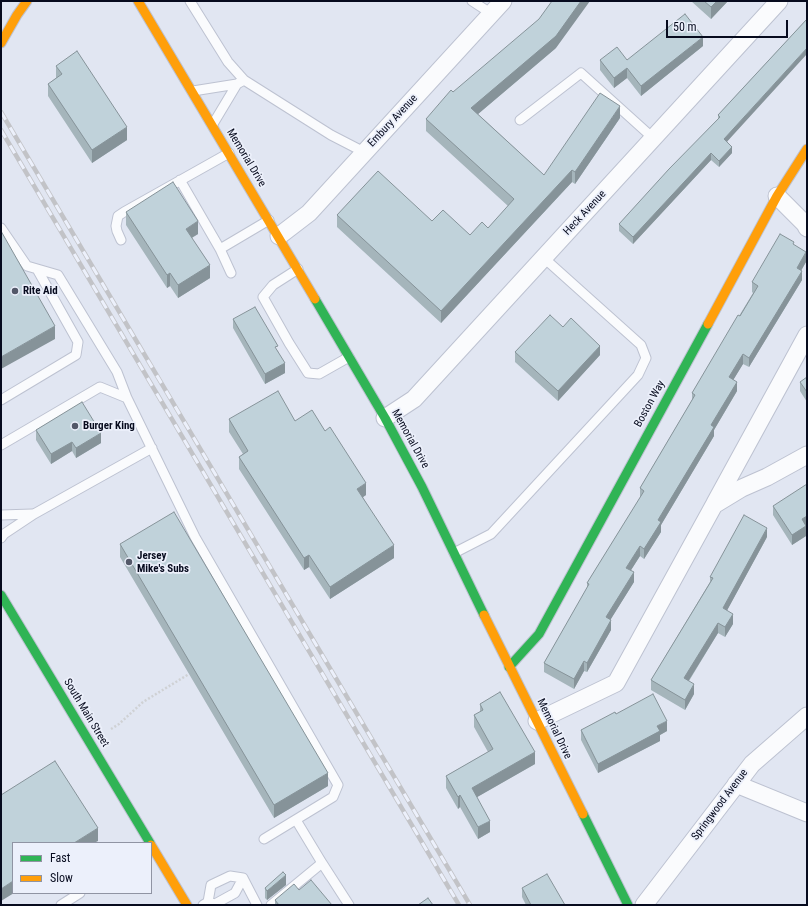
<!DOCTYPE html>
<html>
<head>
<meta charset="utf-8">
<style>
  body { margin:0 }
  #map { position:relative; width:808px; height:906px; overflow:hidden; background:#e1e6f2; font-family:"Roboto Condensed",sans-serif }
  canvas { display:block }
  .frame { position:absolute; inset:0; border:2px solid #070b1e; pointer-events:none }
  .legend { position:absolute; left:12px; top:842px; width:140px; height:52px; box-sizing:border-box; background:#ecf0fb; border:1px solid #9094a3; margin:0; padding:5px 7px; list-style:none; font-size:12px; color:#070b1e }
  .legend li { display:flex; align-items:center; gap:8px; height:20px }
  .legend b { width:20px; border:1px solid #9094a3 }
  .scale { position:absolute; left:666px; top:20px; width:122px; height:18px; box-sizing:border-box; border:2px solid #070b1e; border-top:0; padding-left:5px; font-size:12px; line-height:14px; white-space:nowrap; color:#070b1e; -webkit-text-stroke:3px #ecf0fb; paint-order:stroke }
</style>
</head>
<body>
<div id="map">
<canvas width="808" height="906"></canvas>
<div class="frame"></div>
<ul class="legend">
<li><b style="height:5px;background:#30b455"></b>Fast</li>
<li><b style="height:5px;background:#ff9f0a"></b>Slow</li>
</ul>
<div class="scale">50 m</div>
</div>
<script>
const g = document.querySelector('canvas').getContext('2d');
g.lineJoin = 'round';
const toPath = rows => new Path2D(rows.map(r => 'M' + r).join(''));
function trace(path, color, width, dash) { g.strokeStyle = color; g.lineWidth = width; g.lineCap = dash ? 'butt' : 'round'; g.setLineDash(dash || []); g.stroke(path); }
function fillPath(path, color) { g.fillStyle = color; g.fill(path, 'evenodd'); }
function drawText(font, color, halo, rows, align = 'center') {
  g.font = font + ' "Roboto Condensed",sans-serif'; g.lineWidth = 3.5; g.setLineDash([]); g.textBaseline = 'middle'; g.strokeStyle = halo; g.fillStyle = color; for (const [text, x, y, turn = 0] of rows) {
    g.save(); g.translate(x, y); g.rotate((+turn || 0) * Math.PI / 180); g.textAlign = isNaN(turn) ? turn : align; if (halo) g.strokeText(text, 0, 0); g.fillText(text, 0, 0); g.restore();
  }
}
const lane = toPath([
  [190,1,228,62,244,80,331,135,364,152],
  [472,1,492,14],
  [193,91,237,84,244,80],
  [520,120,581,73,653,138],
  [213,124,237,84],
  [180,180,220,249,231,273],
  [1,228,27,266,58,275,117,372,127,398,195,537,338,785,333,797,264,839],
  [121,240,117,231,116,226,118,216,124,212,229,153],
  [220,249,269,220],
  [298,269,273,285,263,297,289,343,308,373,319,374,349,357],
  [1,400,76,355,78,342,37,269],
  [1,445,100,387,127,398],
  [1,515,32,514],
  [1,538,4,534,34,514,152,448],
  [454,553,491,534,638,375,646,358,641,345,544,258],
  [296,820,322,863],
  [243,878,257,905],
  [208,902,211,885,230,876,243,878],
  [61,905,80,893],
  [203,905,208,902,215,904,235,893,243,878],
  [271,905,322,863,349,905]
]);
const street = toPath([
  [777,196,805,224,807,228],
  [279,236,309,213,503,1],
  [385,418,414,399,779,1],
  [715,503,807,335],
  [537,721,616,683,714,505,742,488,767,477,807,455],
  [736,784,807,813],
  [644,905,752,764,807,716]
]);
const fast = toPath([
  [315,299,385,418,422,487,484,615],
  [1,595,150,843],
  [509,667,539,634,708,324],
  [583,814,628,905]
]);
const slow = toPath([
  [138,1,315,299],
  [1,43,17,15,27,1],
  [708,324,777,196,807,149],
  [484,615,583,814],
  [151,845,187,905]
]);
trace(lane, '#bdc2d1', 11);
trace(street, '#bdc2d1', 19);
trace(fast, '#bdc2d1', 11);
trace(slow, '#bdc2d1', 11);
trace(toPath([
  [111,729,119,724,143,702,189,674]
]), '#cfd1d4', 2.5, [2, 2]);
trace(lane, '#fafbfd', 9);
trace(street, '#fafbfd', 17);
trace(fast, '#30b455', 9);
trace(slow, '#ff9f0a', 9);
const rail = toPath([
  [1,112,470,905],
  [1,130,459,905]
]);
trace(rail, '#c2c3c7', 4.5);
trace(rail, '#ecf0fb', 3, [9]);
fillPath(toPath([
  [691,1,728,1,711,19],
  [807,19,727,142,732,153,719,167,711,160,633,244,619,231,619,224,718,119,718,115],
  [703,46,641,96,627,78,614,88,600,70,600,60,627,60],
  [556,48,478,114,544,175,620,118,575,184,572,182,441,323,337,227,337,215,432,221,470,235,488,228,508,206,426,131,426,119,453,92],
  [56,66,127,140,92,163,48,96,48,84,56,78],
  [126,212,198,234,192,238,210,278,178,298,170,286,167,288,126,225],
  [794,245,806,262,801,270,802,280,749,367,743,364,733,380,737,391,714,430,714,436,661,525,661,532,644,559,640,556,631,570,634,582,610,620,611,630,587,672,584,671,574,689,544,672,544,663,587,588,587,583,640,498,640,488,692,400,692,393,753,293,752,292,752,282],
  [233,319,278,351,285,373,265,384,233,328],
  [563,327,600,355,558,401,515,362,515,352],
  [807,377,807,402,800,391,800,382],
  [229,419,295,421,366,495,363,497,394,558,330,599,309,567,304,570,239,469,239,457,243,454,229,432],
  [36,430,101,443,76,458,72,451,51,464,36,440],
  [773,506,806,526,806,536,792,545,773,515],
  [767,537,727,610,733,624,725,637,718,633,689,681,694,694,685,710,651,690,651,680,710,582,710,577],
  [120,544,328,786,274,818,120,557],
  [480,704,535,764,477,797,490,832,478,839,460,807,458,809,446,788,446,776,488,752,474,727,474,715,480,712],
  [616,714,667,731,660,735,660,741,598,773,581,740,581,730],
  [286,885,267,900,265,898,265,888],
  [522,888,565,905,526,905,522,897],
  [299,890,332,905,275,905,275,900]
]), '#a5b5bb');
fillPath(toPath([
  [581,1,590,1,556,48,471,120,471,108],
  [717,1,728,1,711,19,711,7],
  [703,37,703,46,641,96,641,86],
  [807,48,807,54,724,145,724,139],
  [627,68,627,78,614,88,614,78],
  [620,106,620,118,575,184,575,172],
  [127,127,127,140,92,163,92,150],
  [732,147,732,153,719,167,719,161],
  [711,153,711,160,633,244,633,237],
  [572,170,572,182,441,323,441,311],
  [198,221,198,234,186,241,186,229],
  [806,252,806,262,797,278,797,268],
  [210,265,210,278,178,298,178,285],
  [802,271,802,280,749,367,749,358],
  [170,273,170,286,167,288,167,275],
  [55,326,55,339,1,369,1,357],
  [600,346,600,355,558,401,558,391],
  [743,354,743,364,729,387,729,377],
  [285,363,285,373,265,384,265,374],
  [737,382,737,391,714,430,714,436,661,525,661,532,644,559,644,549,658,520,711,425],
  [101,433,101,443,76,458,76,448],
  [72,442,72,451,51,464,51,454],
  [366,483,366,495,357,501,357,489],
  [807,516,806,536,792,545,792,535,802,519],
  [767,528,767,537,723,618,723,608],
  [394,545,394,558,330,599,330,587],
  [640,546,640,556,626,578,626,568],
  [309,555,309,567,304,570,304,558],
  [634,572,634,582,606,627,606,617],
  [733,614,733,624,725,637,725,627],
  [611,620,611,630,587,672,587,663],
  [718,623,718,633,684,688,684,678],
  [584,661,584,671,574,689,574,679],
  [694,684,694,694,685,710,685,700],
  [667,721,667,731,660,735,660,741,598,773,598,764,657,726],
  [535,752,535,764,472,800,472,788],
  [328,773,328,786,274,818,274,805],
  [460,795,460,807,458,809,458,797],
  [490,821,490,832,478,839,478,827],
  [98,828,98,841,94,843,74,843],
  [286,875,286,885,267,900,267,891],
  [13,881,13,893,14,893,1,901,1,889]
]), '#869399');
const building = toPath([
  [552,1,581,1,556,36,471,108,544,175,600,93,620,106,575,172,572,170,441,311,337,215,378,171,432,221,443,210,470,235,482,222,488,228,514,199,426,119,451,90,453,92,539,19,552,1],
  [704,1,717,1,711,7,704,1],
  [685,14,703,37,641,86,627,68,614,78,600,60,617,47,627,60,685,14],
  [807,19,807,48,724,139,732,147,719,161,711,153,633,237,619,224,669,169,720,117,718,115,807,19],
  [77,51,127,127,92,150,48,84,62,74,56,66,77,51],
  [173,182,198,221,186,229,210,265,178,285,170,273,167,275,126,212,173,182],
  [1,231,55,326,1,357,1,231],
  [780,234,794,242,793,244,806,252,797,268,802,271,749,358,743,354,729,377,737,382,711,425,714,427,658,520,661,522,644,549,640,546,626,568,634,572,606,617,611,620,587,663,584,661,574,679,544,663,589,584,587,583,644,491,640,488,695,395,692,393,738,315,740,316,758,286,752,282,780,234],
  [255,307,278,346,275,347,285,363,265,374,233,319,255,307],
  [550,315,563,327,571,318,600,346,558,391,515,352,550,315],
  [807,377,807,392,800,382,807,377],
  [278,391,295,421,312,410,325,431,330,427,366,483,357,489,394,545,330,587,309,555,304,558,239,457,248,451,229,419,278,391],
  [82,402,101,433,76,448,72,442,51,454,36,430,82,402],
  [807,484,807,516,802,519,806,526,792,535,773,506,807,484],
  [174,512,328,773,274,805,120,544,174,512],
  [744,515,767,528,723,608,733,614,725,627,718,623,684,678,694,684,685,700,651,680,713,578,710,577,744,515],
  [500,692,535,752,472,788,490,821,478,827,460,795,458,797,446,776,493,749,474,715,483,710,480,704,500,692],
  [653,694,667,721,657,726,660,731,598,764,581,730,615,712,616,714,653,694],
  [55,761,98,828,74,843,13,843,13,881,1,889,1,795,55,761],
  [283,872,286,875,267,891,265,888,283,872],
  [547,874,565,905,531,905,522,888,547,874],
  [311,880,332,905,279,905,275,900,294,884,299,890,311,880],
  [428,898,433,905,418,905,428,898]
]);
fillPath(building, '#c0d2da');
trace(building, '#869399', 1);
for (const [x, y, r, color] of [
  [15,291,4,"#535868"],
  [75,426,4,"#535868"],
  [129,562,4,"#535868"]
]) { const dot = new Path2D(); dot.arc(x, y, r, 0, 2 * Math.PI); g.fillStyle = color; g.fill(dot); trace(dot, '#ecf0fb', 1.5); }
drawText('11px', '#070b1e', '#ecf0fb', [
  ["Embury Avenue",393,121,-47],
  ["Memorial Drive",246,158,59],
  ["Heck Avenue",585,213,-47],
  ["Boston Way",650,404,-61],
  ["Memorial Drive",410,439,61],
  ["South Main Street",86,713,59],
  ["Memorial Drive",554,729,64],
  ["Springwood Avenue",720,805,-53]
]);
drawText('bold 11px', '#070b1e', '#ecf0fb', [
  ["Rite Aid",23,291],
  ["Burger King",83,426],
  ["Jersey",137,556],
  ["Mike's Subs",137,569]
], 'left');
</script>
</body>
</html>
